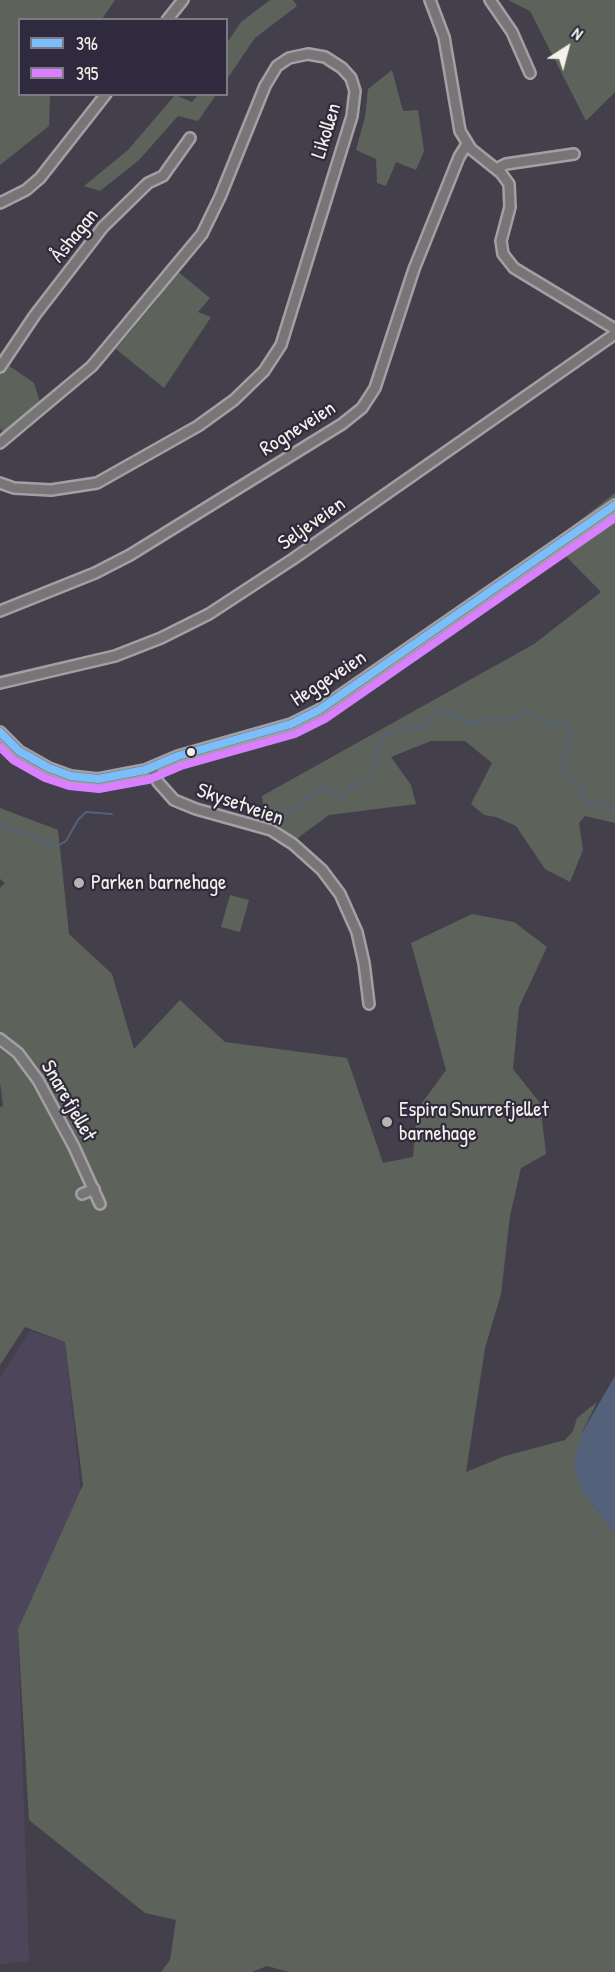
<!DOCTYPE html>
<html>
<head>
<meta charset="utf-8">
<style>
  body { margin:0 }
  #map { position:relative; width:615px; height:1972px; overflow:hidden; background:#43404b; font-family:"Patrick Hand",sans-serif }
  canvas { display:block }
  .legend { position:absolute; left:18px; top:18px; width:210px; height:78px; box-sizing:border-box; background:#2f2a3d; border:2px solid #7e7a81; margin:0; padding:8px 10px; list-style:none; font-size:18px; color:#f4f1e8 }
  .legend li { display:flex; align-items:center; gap:12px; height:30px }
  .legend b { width:30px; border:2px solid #7e7a81 }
  .north { position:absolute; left:537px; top:18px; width:60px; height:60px; -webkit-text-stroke:4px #2f2a3d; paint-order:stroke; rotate:36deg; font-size:16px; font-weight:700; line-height:24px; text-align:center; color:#f4f1e8 }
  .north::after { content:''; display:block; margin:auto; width:21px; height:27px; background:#f4f1e8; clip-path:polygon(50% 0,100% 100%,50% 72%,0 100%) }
</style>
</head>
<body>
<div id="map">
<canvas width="615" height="1972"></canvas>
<ul class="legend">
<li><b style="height:8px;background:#7abffc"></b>396</li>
<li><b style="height:8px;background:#d880ff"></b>395</li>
</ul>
<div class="north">N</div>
</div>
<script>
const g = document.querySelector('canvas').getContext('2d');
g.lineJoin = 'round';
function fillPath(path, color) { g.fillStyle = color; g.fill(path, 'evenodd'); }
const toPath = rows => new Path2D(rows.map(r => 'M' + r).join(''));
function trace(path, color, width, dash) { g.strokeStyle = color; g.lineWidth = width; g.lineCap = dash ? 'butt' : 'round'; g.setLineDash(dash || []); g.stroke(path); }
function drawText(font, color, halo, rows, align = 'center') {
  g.font = font + ' "Patrick Hand",sans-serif'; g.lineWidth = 4.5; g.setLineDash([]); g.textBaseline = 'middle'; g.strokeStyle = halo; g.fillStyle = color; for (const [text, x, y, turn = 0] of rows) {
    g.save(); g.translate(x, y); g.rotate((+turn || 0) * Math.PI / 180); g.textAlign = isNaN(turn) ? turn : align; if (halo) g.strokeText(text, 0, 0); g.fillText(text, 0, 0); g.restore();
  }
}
fillPath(toPath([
  [30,1331,65,1342,81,1492,18,1630,29,1961,0,1964,0,1377]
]), '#4d465b');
fillPath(toPath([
  [0,0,115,0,102,19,20,20,20,94,50,95,49,126,0,165],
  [270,0,293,0,297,6,255,38,227,79,227,43,241,22],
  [508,0,615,0,615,92,586,121,530,11],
  [392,70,403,111,418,110,424,151,416,170,396,162,386,186,377,183,376,159,356,150,365,117,368,89],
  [175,95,192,102,198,95,216,95,198,121,178,116,139,160,100,191,84,186,128,150],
  [176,270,210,298,198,312,211,317,164,388,116,349,159,297,156,295],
  [8,365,34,383,42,409,6,436,0,428,0,374],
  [615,493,615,823,585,816,579,823,583,850,570,882,545,869,516,826,496,817,484,815,471,804,492,763,465,741,431,741,391,757,411,785,416,804,329,815,295,840,267,835,262,796,534,644,601,592,552,542],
  [0,808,58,830,69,934,112,974,134,1049,180,1000,225,1042,347,1058,383,1163,413,1157,417,1110,446,1070,411,943,472,914,514,922,547,947,519,1007,513,1069,540,1103,546,1154,521,1168,510,1216,501,1294,485,1348,466,1472,505,1456,565,1440,573,1431,577,1418,597,1402,580,1436,583,1492,615,1534,615,1972,289,1972,267,1966,252,1972,161,1972,170,1960,176,1920,145,1913,29,1820,18,1629,83,1485,65,1342,25,1327,0,1365,0,1107,3,1106,0,1082,0,888,5,883,0,879],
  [230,895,249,900,240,932,221,927]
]), '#5d635a');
fillPath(toPath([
  [615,1376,615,1534,583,1492,574,1468,580,1436]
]), '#54617b');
trace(toPath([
  [283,811,296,811,311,795,326,787,339,797,344,797,350,787,374,776,375,755,385,734,414,727,422,729,434,714,443,711,470,723,488,719,509,720,528,711,540,720,550,724,567,722,571,733,563,769,571,781,583,785,582,794,586,802,615,808],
  [0,824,57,846,66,841,78,820,86,812,112,814]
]), '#54617b', 2);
const minor = toPath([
  [430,0,444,37,460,131,471,149,501,173,509,184,510,207,501,241,503,254,514,268,615,329],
  [490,0,512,32,530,73],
  [167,20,183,0],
  [496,169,506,164,574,154],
  [0,203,26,190,40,178,106,94],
  [0,367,35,315,103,227,148,183,163,176,190,138],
  [0,443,92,366,202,234,220,197,265,86,277,66,289,58,308,54,325,57,342,68,351,78,355,91,352,116,281,345,264,371,234,400,198,426,97,483,51,490,14,488,0,483],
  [0,611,95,573,130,555,342,424,362,408,375,388,414,269,459,157,467,144],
  [0,683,115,656,161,638,209,614,293,559,615,334],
  [0,732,19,751,49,768,71,776,98,779,145,770,178,756,291,724,319,710,615,505],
  [151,768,158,782,174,800,196,809,271,830,293,844,322,870,340,894,357,932,364,963,369,1004],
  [0,1039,18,1053,38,1080,74,1147,100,1204],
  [82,1194,94,1189]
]);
trace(minor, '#a2a0a4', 14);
trace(minor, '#787577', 9);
trace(toPath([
  [0,732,19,751,49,768,71,776,98,779,145,770,178,756,291,724,319,710,615,505]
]), '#7abffc', 8);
trace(toPath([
  [0,747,13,760,45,778,69,786,99,789,148,780,181,766,295,734,325,719,615,518]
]), '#d880ff', 8);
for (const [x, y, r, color] of [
  [191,752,5,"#f4f1e8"],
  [79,883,6,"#b6b3b1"],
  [387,1122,6,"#b6b3b1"]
]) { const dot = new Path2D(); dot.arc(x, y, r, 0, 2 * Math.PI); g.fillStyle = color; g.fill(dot); trace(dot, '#2f2a3d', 2); }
drawText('21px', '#f4f1e8', '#2f2a3d', [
  ["Likollen",327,131,-73],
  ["Åshagan",75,236,-51],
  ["Rogneveien",298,429,-32],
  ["Seljeveien",312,524,-35],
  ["Heggeveien",329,679,-33],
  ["Skysetveien",240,805,19],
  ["Snarefjellet",68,1101,60]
]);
drawText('21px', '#f4f1e8', '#2f2a3d', [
  ["Parken barnehage",91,883],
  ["Espira Snurrefjellet",399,1110],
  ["barnehage",399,1134]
], 'left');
</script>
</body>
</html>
